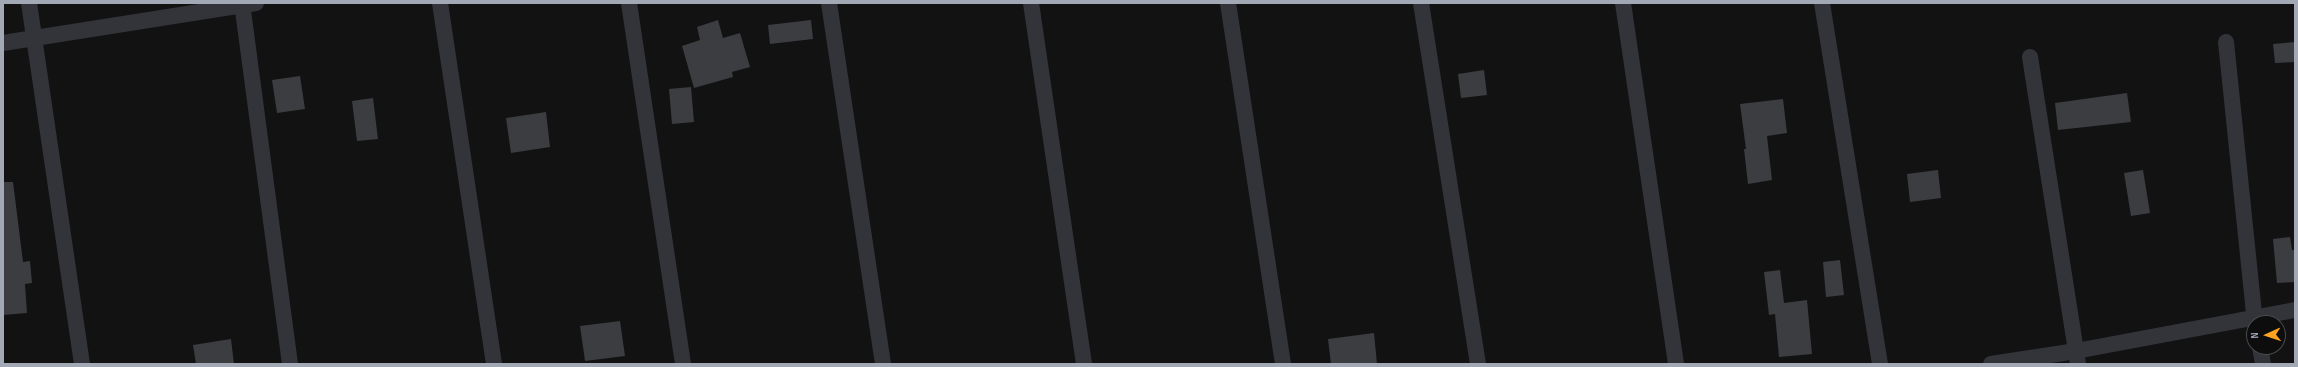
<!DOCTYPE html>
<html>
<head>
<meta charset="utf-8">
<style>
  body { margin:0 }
  #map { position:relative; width:2298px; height:367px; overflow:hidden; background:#121213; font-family:"Sofia Sans Condensed",sans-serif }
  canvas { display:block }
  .frame { position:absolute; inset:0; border:4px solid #a2a9b5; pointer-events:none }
  .north { position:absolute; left:2246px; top:315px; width:40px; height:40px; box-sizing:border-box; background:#0d0d0e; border:1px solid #494b51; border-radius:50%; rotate:267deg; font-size:11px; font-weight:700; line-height:16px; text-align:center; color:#a2a9b5 }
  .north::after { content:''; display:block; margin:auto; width:14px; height:18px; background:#ffa31e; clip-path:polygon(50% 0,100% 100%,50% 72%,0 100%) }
</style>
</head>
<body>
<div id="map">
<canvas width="2298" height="367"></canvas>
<div class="frame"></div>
<div class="north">N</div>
</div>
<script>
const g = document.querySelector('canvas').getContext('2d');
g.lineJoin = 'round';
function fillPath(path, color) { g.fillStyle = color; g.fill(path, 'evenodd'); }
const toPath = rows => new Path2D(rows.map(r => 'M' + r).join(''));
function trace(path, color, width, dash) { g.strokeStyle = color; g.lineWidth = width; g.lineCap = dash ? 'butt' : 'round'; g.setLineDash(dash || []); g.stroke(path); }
fillPath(toPath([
  [718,20,723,38,740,33,750,67,732,72,733,77,694,88,682,46,700,40,697,27],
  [811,20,813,39,770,44,768,25],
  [2295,42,2295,62,2275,63,2273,44],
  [1484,70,1487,95,1461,98,1458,74],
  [300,76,305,109,277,113,272,80],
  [691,87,694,122,672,124,669,89],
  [2127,93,2131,122,2058,130,2055,103],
  [373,98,378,139,357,141,352,101],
  [1783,99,1787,133,1767,136,1772,180,1748,184,1744,149,1746,149,1740,104],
  [546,112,550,147,511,153,506,118],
  [1938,170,1941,198,1910,202,1907,174],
  [2143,170,2150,213,2131,216,2124,173],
  [3,182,13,182,23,262,30,261,32,283,25,284,27,313,3,315],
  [2290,237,2292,250,2295,250,2295,282,2277,283,2273,239],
  [1840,260,1844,295,1826,297,1823,262],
  [1780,270,1784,303,1807,300,1812,354,1779,357,1775,314,1769,315,1764,272],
  [620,321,625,356,585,361,580,326],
  [1374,333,1377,364,1331,364,1328,339],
  [231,339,234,364,196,364,193,345]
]), '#3c3d41');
trace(toPath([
  [29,3,82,364],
  [242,3,290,364],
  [440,3,494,364],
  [629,3,683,364],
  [829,3,883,364],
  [1031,3,1084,364],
  [1228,3,1283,364],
  [1421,3,1478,364],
  [1623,3,1676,364],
  [1822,3,1880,364],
  [2226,42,2255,323],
  [3,43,256,3],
  [2030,57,2078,364],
  [2260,347,2263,364],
  [1991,364,2076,351,2295,310]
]), '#323439', 16);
</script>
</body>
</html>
